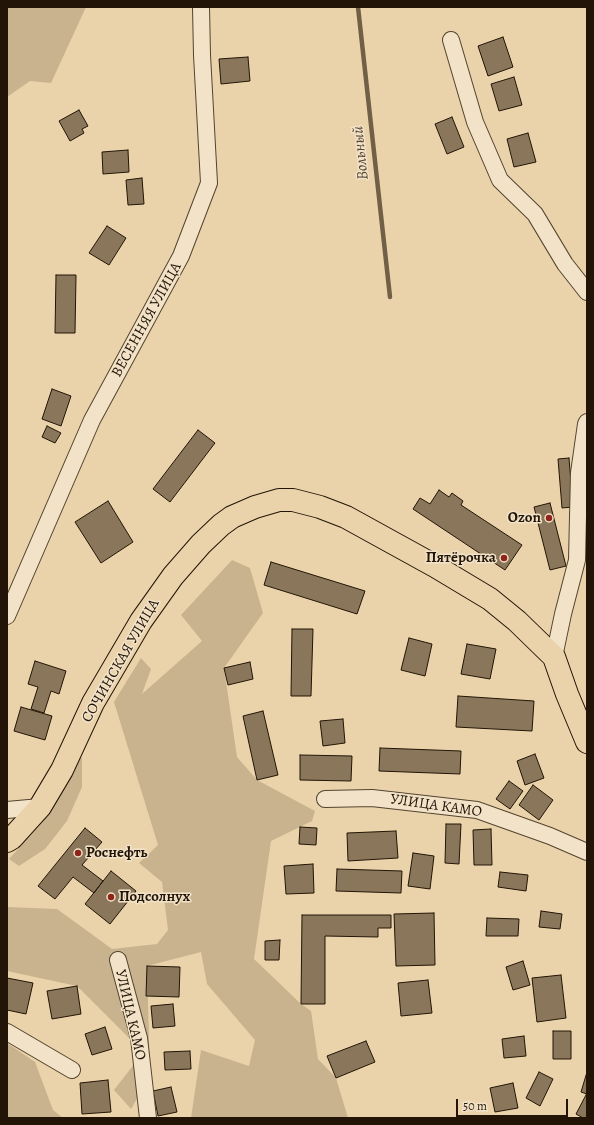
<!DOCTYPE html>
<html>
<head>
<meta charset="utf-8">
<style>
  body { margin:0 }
  #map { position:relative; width:594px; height:1125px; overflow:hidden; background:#ead3aa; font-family:Alegreya,serif }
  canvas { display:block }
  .frame { position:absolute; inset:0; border:8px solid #221406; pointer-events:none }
  .scale { position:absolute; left:456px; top:1099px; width:112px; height:18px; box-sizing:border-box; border:2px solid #221406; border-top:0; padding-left:5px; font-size:12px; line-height:14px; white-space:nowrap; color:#221406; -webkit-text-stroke:3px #f1e2c8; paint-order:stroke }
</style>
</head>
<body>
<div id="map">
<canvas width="594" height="1125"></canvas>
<div class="frame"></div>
<div class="scale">50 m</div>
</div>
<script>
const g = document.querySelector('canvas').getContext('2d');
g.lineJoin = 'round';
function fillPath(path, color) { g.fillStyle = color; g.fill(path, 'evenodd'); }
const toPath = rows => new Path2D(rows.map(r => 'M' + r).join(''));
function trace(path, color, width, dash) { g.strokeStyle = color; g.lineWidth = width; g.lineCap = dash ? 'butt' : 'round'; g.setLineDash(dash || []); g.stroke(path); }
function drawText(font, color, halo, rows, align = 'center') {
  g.font = font + ' Alegreya,serif'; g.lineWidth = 3; g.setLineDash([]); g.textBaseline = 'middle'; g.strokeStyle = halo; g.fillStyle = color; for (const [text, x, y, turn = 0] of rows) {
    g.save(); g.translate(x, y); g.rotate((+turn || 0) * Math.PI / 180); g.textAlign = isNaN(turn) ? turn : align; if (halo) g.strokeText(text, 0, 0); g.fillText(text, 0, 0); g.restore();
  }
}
fillPath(toPath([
  [7,7,86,7,51,83,30,81,7,97],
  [232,560,250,568,263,613,224,668,237,757,257,780,315,811,312,821,271,841,254,959,301,1004,311,1011,318,1059,336,1078,348,1118,191,1118,201,1050,249,1066,255,1040,207,984,201,952,147,966,150,1076,131,1109,114,1090,135,1063,130,1039,77,986,7,971,7,907,57,909,112,949,157,944,168,930,162,882,139,863,158,845,114,702,141,658,151,669,142,694,202,641,181,615],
  [82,758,82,787,67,821,45,849,19,866,9,859,40,825,57,796,71,759],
  [7,1043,35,1062,53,1110,63,1118,7,1118]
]), '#c8b38e');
trace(toPath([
  [358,7,390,297]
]), '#716047', 4.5);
const building = toPath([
  [503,37,513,67,488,76,478,46,503,37],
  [248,57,250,81,221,84,219,59,248,57],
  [514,77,522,105,499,111,491,84,514,77],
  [79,110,88,126,82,129,84,133,70,141,59,121,79,110],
  [452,117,464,147,447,154,435,124,452,117],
  [528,133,536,162,514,167,507,139,528,133],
  [128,150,129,172,103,174,102,152,128,150],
  [142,178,144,204,128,205,126,180,142,178],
  [107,226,126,238,109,265,89,253,107,226],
  [56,275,76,275,75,333,55,333,56,275],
  [52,389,71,396,61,426,42,419,52,389],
  [47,426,61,433,55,443,42,437,47,426],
  [198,430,215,443,170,502,153,489,198,430],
  [569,458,573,507,562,508,558,459,569,458],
  [439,490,449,497,452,493,463,501,461,505,522,545,505,570,413,509,420,498,430,504,439,490],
  [108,501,133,542,101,563,75,522,108,501],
  [550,503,566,566,550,570,534,507,550,503],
  [271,562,365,591,357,614,264,585,271,562],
  [292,629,313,629,311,696,291,696,292,629],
  [409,638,432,644,425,676,401,670,409,638],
  [467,644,496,649,490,679,461,674,467,644],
  [35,661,66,671,59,694,51,691,44,713,31,709,38,687,28,684,35,661],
  [250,662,253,679,228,685,224,668,250,662],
  [458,696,534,701,532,731,456,727,458,696],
  [21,707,52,716,45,740,14,731,21,707],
  [263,711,278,775,257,780,243,716,263,711],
  [343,719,345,743,323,746,320,721,343,719],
  [380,748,461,751,460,774,379,771,380,748],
  [535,754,544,778,525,785,517,761,535,754],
  [300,755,352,756,351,781,300,780,300,755],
  [509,781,523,791,510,809,496,799,509,781],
  [533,785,553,800,539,820,519,805,533,785],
  [446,824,461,824,459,864,445,863,446,824],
  [300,827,317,828,316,845,299,844,300,827],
  [85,828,102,842,82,865,103,881,94,893,73,877,55,899,38,886,85,828],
  [491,829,492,865,474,865,473,830,491,829],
  [396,831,398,858,348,861,347,833,396,831],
  [413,853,434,856,430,889,408,886,413,853],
  [313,864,314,893,286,894,284,866,313,864],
  [337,869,402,871,401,893,336,891,337,869],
  [111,871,136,891,110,924,85,904,111,871],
  [500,872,528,875,526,891,498,887,500,872],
  [541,911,562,914,560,929,539,927,541,911],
  [434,913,435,965,396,966,394,914,434,913],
  [302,915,391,915,391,928,378,928,378,937,325,936,325,1004,301,1004,302,915],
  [487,918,519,919,518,936,486,936,487,918],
  [280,940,279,960,265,960,265,941,280,940],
  [523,961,530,985,513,990,506,967,523,961],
  [147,966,180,967,179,997,146,996,147,966],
  [561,975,566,1018,537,1022,532,978,561,975],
  [7,978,33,983,26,1014,7,1010,7,978],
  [428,980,432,1013,401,1016,398,983,428,980],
  [77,986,81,1014,52,1019,47,991,77,986],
  [173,1004,175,1026,153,1028,151,1006,173,1004],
  [105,1027,112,1049,92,1055,85,1034,105,1027],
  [553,1031,571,1031,571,1059,553,1059,553,1031],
  [524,1036,526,1056,504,1058,502,1039,524,1036],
  [366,1041,375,1062,336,1078,327,1056,366,1041],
  [190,1051,191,1069,165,1070,164,1052,190,1051],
  [539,1072,553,1079,540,1106,526,1098,539,1072],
  [587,1072,587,1094,581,1092,587,1072],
  [108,1080,111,1112,82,1114,80,1083,108,1080],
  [513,1083,518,1108,495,1112,490,1088,513,1083],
  [171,1087,177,1112,158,1116,153,1091,171,1087],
  [586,1095,587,1096,587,1118,583,1118,576,1114,586,1095]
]);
fillPath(building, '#8a775b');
trace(building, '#221406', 1);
const minor = toPath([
  [451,40,475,122,500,180,535,214,565,264,587,292],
  [7,616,92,420,181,256,209,183,202,55,201,7],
  [554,657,563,614,577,560,579,473,586,424,587,422],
  [325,799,372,798,477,810,550,836,587,852],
  [7,810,40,807],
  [118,960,139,1038,148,1118],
  [7,1032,72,1070]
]);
const highway = toPath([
  [7,841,12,838,40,807,62,770,93,703,141,621,173,576,201,544,221,525,232,517,255,507,279,500,293,500,320,507,346,517,435,566,490,599,517,621,554,657,567,694,587,742]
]);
trace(minor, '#54442f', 18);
trace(highway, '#221406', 24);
trace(minor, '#f1e2c8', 16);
trace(highway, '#ead3aa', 22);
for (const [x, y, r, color] of [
  [549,518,4,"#8f2418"],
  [504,558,4,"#8f2418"],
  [78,853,4,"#8f2418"],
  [111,897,4,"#8f2418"]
]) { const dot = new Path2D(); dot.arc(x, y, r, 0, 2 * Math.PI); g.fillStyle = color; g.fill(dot); trace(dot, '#f1e2c8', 1.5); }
drawText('15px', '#221406', '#f1e2c8', [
  ["ВЕСЕННЯЯ УЛИЦА",147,320,-61],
  ["СОЧИНСКАЯ УЛИЦА",121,661,-60],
  ["УЛИЦА КАМО",436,806,8],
  ["УЛИЦА КАМО",130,1015,77]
]);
drawText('bold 15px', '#221406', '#f1e2c8', [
  ["Ozon",541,518],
  ["Пятёрочка",496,558],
  ["Роснефть",86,853,"left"],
  ["Подсолнух",119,897,"left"]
], 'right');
drawText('italic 16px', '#574631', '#f1e2c8', [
  ["Вольный",361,153,-96]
]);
</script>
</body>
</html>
